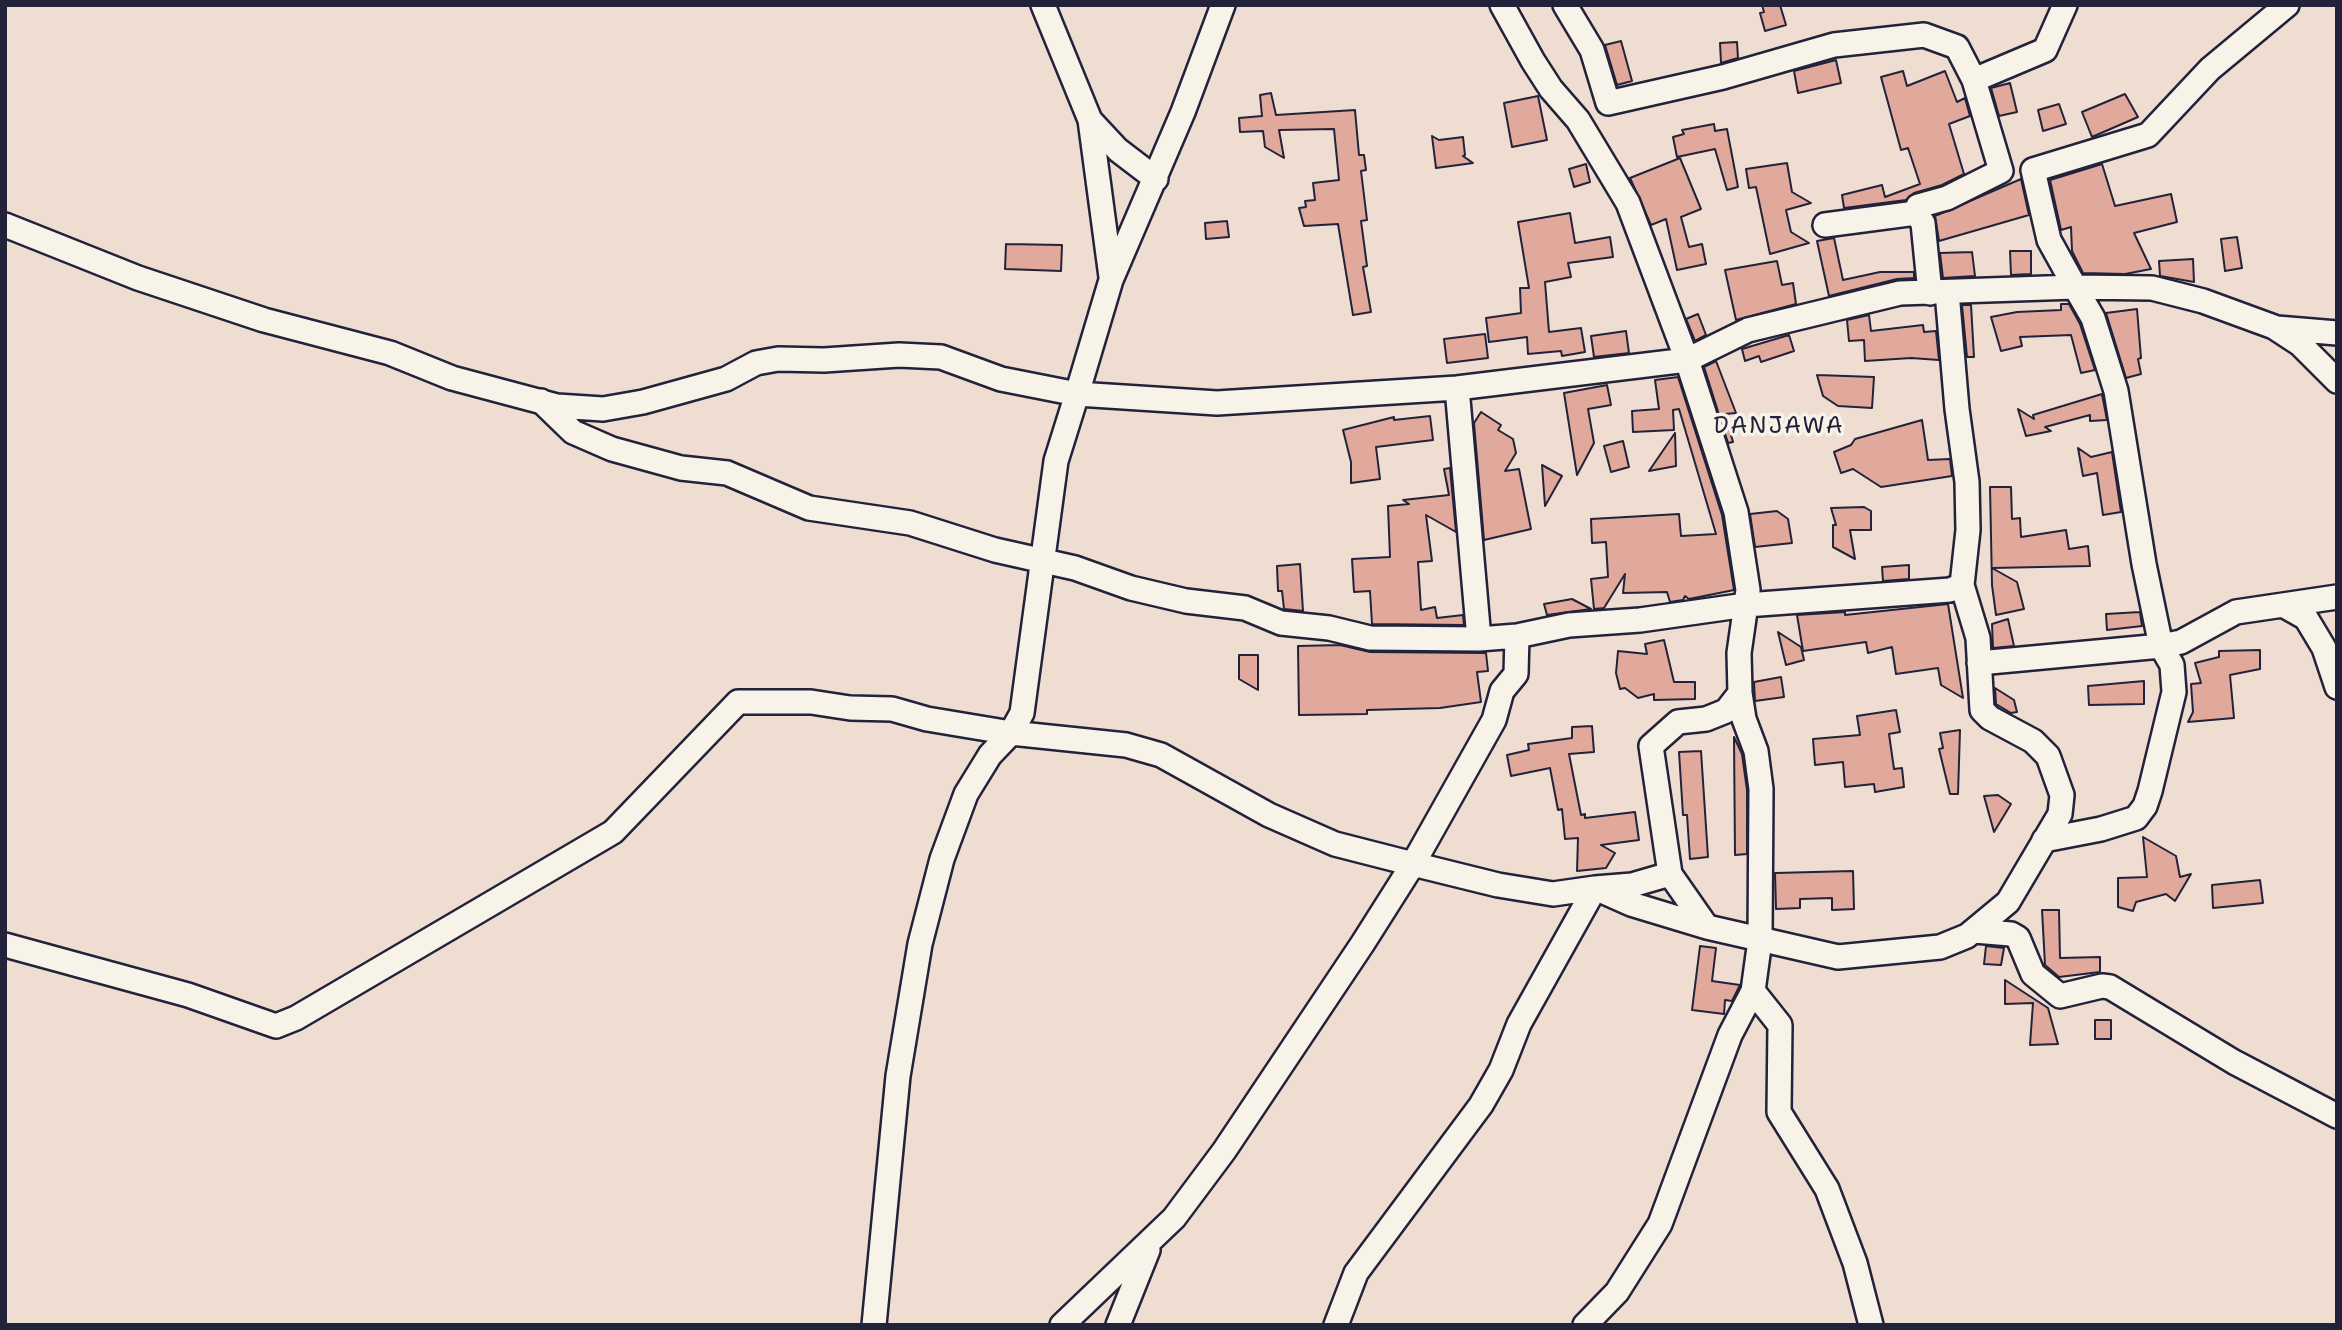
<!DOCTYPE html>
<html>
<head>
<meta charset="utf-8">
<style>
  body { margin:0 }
  #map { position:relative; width:2342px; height:1330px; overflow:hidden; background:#f0ddd1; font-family:"Shantell Sans",sans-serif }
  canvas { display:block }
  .frame { position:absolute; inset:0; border:7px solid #22223b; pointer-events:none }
</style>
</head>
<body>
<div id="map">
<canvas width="2342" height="1330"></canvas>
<div class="frame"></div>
</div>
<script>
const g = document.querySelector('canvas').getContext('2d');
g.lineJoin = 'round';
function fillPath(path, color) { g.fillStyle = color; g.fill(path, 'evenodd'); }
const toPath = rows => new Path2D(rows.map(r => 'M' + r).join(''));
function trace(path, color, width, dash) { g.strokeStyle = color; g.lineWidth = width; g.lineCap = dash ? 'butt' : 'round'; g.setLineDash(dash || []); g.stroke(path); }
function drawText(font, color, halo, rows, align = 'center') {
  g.font = font + ' "Shantell Sans",sans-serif'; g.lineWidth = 7; g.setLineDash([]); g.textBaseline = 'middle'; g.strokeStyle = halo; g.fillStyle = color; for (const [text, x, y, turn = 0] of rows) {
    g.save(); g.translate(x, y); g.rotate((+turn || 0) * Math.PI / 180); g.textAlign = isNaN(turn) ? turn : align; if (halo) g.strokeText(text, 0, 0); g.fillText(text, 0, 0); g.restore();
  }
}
const building = toPath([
  [1762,5,1780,5,1786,25,1765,31,1760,13,1764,12,1762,5],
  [1621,41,1632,81,1617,85,1605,45,1621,41],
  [1737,42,1738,58,1721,63,1720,43,1737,42],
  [1836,60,1841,83,1798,93,1794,71,1836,60],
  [1903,71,1907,86,1945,71,1957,102,1965,98,1970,116,1949,124,1964,174,1942,185,1914,193,1906,200,1844,208,1842,195,1882,185,1885,197,1920,184,1908,148,1901,150,1881,77,1903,71],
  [2010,83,2017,112,1999,116,1991,88,2010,83],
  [1271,93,1276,115,1355,110,1359,155,1364,155,1366,170,1361,171,1367,220,1361,221,1367,266,1363,267,1371,312,1353,315,1338,224,1304,226,1299,208,1306,207,1305,201,1315,200,1313,183,1339,180,1334,129,1279,130,1284,158,1265,147,1263,131,1240,132,1239,118,1262,116,1260,95,1271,93],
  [2125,94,2138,117,2092,137,2082,112,2125,94],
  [1538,96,1547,140,1512,147,1504,103,1538,96],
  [2059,104,2066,124,2043,131,2038,110,2059,104],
  [1714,124,1715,131,1727,129,1738,187,1727,190,1715,149,1677,157,1673,137,1684,134,1682,130,1714,124],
  [1432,136,1439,140,1463,137,1465,155,1463,156,1473,163,1436,168,1432,136],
  [1680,158,1701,209,1681,217,1689,247,1702,244,1706,264,1677,270,1666,219,1651,225,1630,178,1680,158],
  [1787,163,1792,192,1811,203,1786,210,1791,232,1809,243,1770,254,1756,187,1749,188,1746,169,1787,163],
  [1586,164,1590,182,1574,187,1569,169,1586,164],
  [2102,164,2115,206,2171,194,2177,222,2134,233,2151,269,2125,274,2083,273,2072,251,2071,227,2061,230,2050,180,2102,164],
  [2021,179,2029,215,1939,241,1935,216,2021,179],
  [1570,213,1575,243,1610,237,1613,257,1568,263,1571,277,1545,282,1549,332,1581,328,1585,352,1562,356,1561,351,1528,354,1527,337,1489,342,1486,318,1521,313,1520,288,1529,288,1518,222,1570,213],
  [1227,221,1229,237,1206,239,1205,223,1227,221],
  [2237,237,2242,268,2225,271,2221,239,2237,237],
  [1834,238,1843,280,1880,272,1914,272,1914,278,1897,279,1829,296,1817,241,1834,238],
  [1006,244,1062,245,1061,271,1005,269,1006,244],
  [2010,251,2031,251,2031,274,2011,275,2010,251],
  [1972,252,1975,276,1943,278,1940,253,1972,252],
  [2193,259,2194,282,2160,276,2159,261,2193,259],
  [1777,261,1782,285,1793,283,1796,304,1736,320,1725,270,1777,261],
  [2061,304,2069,304,2080,324,2095,370,2081,373,2071,335,2020,337,2022,346,2001,351,1991,317,2017,312,2061,310,2061,304],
  [1962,305,1971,305,1974,357,1967,357,1962,305],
  [2137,309,2141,358,2138,359,2141,374,2126,378,2106,313,2137,309],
  [1698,314,1706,335,1695,341,1686,319,1698,314],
  [1869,315,1871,331,1923,325,1924,332,1936,331,1939,360,1911,358,1865,361,1864,340,1849,341,1847,320,1869,315],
  [1626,331,1629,353,1594,357,1591,336,1626,331],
  [1485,334,1488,358,1447,363,1444,339,1485,334],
  [1789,335,1794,351,1761,362,1759,356,1745,361,1742,349,1789,335],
  [1716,361,1736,413,1725,414,1733,442,1728,443,1704,367,1716,361],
  [1817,375,1874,377,1872,408,1838,406,1823,396,1817,375],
  [1678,377,1722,515,1734,590,1689,599,1685,596,1683,600,1670,602,1667,592,1623,593,1625,574,1604,608,1594,609,1591,579,1608,577,1606,542,1592,543,1591,519,1679,514,1681,536,1716,534,1679,409,1673,410,1674,430,1633,432,1632,411,1659,409,1655,380,1678,377],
  [1607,385,1611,405,1588,409,1594,443,1577,475,1564,393,1607,385],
  [2102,394,2107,420,2090,421,2090,415,2045,427,2051,431,2026,436,2018,409,2034,419,2033,415,2102,394],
  [1481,412,1501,425,1498,430,1513,439,1516,453,1505,471,1519,469,1531,529,1484,540,1474,423,1481,412],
  [1430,416,1433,440,1376,447,1380,479,1351,483,1351,462,1343,430,1394,417,1394,420,1430,416],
  [1922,420,1928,460,1950,459,1952,476,1881,487,1853,469,1841,473,1834,452,1851,445,1855,439,1922,420],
  [1675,433,1676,466,1649,471,1675,433],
  [1623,441,1629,467,1611,472,1604,446,1623,441],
  [2078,448,2091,457,2112,452,2121,512,2103,515,2097,473,2083,476,2078,448],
  [1542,465,1562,476,1545,506,1542,465],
  [1450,468,1456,532,1426,515,1432,561,1418,562,1421,610,1435,607,1437,618,1463,615,1464,625,1372,624,1370,591,1354,592,1352,559,1390,557,1388,506,1409,504,1403,500,1449,495,1444,469,1450,468],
  [1990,487,2011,487,2012,519,2020,518,2021,537,2066,530,2069,549,2088,546,2090,566,1992,568,2017,582,2024,609,1996,615,1992,585,1990,487],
  [1864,507,1871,511,1871,530,1850,530,1855,559,1833,547,1833,525,1836,525,1831,508,1864,507],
  [1777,511,1788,519,1792,543,1755,547,1750,514,1777,511],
  [1300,564,1303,611,1284,609,1282,591,1278,591,1277,566,1300,564],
  [1909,565,1909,579,1883,581,1882,567,1909,565],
  [1572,599,1591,609,1547,615,1544,604,1572,599],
  [1948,604,1963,698,1941,685,1938,668,1896,674,1892,647,1868,653,1866,642,1803,651,1797,615,1845,612,1845,615,1948,604],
  [2140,612,2142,626,2107,630,2106,614,2140,612],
  [2008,619,2014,646,1993,648,1992,624,2008,619],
  [1778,632,1801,647,1804,660,1786,665,1778,632],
  [1664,640,1674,682,1695,682,1695,699,1654,700,1654,694,1638,698,1625,688,1620,689,1616,673,1618,651,1647,654,1645,644,1664,640],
  [1340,645,1370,652,1486,653,1488,671,1477,672,1481,702,1440,708,1367,710,1367,714,1299,715,1298,646,1340,645],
  [2260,650,2260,669,2230,675,2234,718,2188,722,2193,712,2191,684,2201,683,2195,663,2219,657,2219,651,2260,650],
  [1239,655,1258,655,1258,690,1239,679,1239,655],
  [1781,677,1784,697,1755,701,1754,682,1781,677],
  [2144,681,2144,704,2089,705,2088,686,2144,681],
  [1995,688,2014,700,2017,712,2011,713,1996,704,1995,688],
  [1896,710,1900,732,1889,734,1894,769,1902,768,1904,787,1875,792,1874,784,1845,787,1843,762,1815,765,1813,739,1860,735,1857,716,1896,710],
  [1592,726,1594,752,1569,754,1581,815,1585,814,1585,818,1635,812,1639,840,1601,845,1615,853,1606,868,1577,871,1578,838,1565,839,1562,809,1558,810,1550,768,1511,776,1507,755,1529,750,1528,744,1572,738,1572,727,1592,726],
  [1960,730,1958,794,1950,794,1939,749,1943,748,1940,733,1960,730],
  [1734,737,1742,754,1747,790,1747,854,1735,855,1734,737],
  [1701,751,1708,857,1690,859,1687,815,1683,815,1679,752,1701,751],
  [1998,795,2011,804,1994,832,1984,796,1998,795],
  [2143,837,2176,856,2180,877,2191,874,2175,901,2166,894,2136,902,2133,911,2118,907,2118,878,2147,877,2143,837],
  [1853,871,1854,909,1832,910,1832,898,1800,899,1800,908,1776,909,1775,873,1853,871],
  [2260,880,2263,903,2213,908,2212,885,2260,880],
  [2042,910,2059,910,2060,958,2100,957,2100,972,2059,977,2045,965,2042,910],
  [1700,946,1716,948,1712,981,1740,985,1732,1001,1725,1000,1724,1014,1692,1010,1700,946],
  [1986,946,2004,948,2001,965,1984,964,1986,946],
  [2005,980,2048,1008,2058,1044,2030,1045,2033,1003,2005,1004,2005,980],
  [2095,1020,2111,1020,2111,1039,2095,1039,2095,1020]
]);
fillPath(building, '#e1a99b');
trace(building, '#22223b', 2);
const street = toPath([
  [1043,5,1090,120,1118,150,1156,179],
  [1565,5,1592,50,1608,103,1723,77,1834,45,1924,35,1957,47,1974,80],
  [1090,120,1111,277],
  [5,225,138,278,264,320,390,353,452,378,557,406,603,409,643,402,726,379,756,363,778,359,824,360,899,355,941,357,1001,379,1077,394,1111,280,1183,112,1223,5],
  [1825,225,1916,213],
  [1930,293,1923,223,1916,213,1918,206,1947,198,2001,171,1974,80,2045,50,2065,5],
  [2277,328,2337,333],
  [1457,388,1479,639],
  [541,401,573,432,612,449,681,468,727,473,809,508,910,523,995,550,1075,568,1131,588,1186,601,1245,608,1281,623,1329,628,1370,638,1479,639,1517,636,1569,625,1640,620,1746,605,1950,590,1962,585],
  [2283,605,2306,618,2324,648,2337,687],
  [1979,663,2161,646,2181,642,2236,612,2337,597],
  [2044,840,2101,829,2136,818,2145,806,2150,791,2174,692,2172,665,2161,646,2144,564,2116,391,2093,318,2075,287,2152,288,2203,301,2274,327,2300,344,2337,381],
  [1670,874,1707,927],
  [1974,931,2011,934,2018,938,2033,974,2060,996,2102,986,2110,987,2234,1062,2337,1116],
  [5,945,188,995,276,1026,296,1018,613,832,738,702,811,702,850,708,892,709,927,719,1011,733,1126,745,1161,755,1269,815,1335,844,1413,864,1498,885,1553,894,1595,888,1631,904,1707,927,1838,957,1940,947,1967,936,2008,902,2060,814,2062,795,2048,756,2033,741,1990,718,1982,710,1978,638,1962,585,1968,530,1967,482,1957,409,1947,292],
  [1753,991,1780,1025,1779,1112,1827,1189,1855,1263,1871,1325],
  [874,1325,898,1076,920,944,942,859,966,794,990,755,1011,733,1022,713,1056,461,1077,394,1217,403,1457,388,1687,360,1748,330,1900,293,2075,287,2049,240,2033,170,2148,135,2210,69,2287,5],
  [1062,1325,1174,1218,1224,1151,1363,943,1413,864,1494,720,1502,691,1516,674,1517,636],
  [1118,1325,1148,1250],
  [1336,1325,1356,1273,1481,1105,1501,1070,1519,1024,1595,888,1632,885,1670,874,1651,746,1678,722,1706,719,1726,711,1740,693,1739,653,1748,590,1736,512,1687,360,1628,203,1578,120,1551,89,1533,61,1502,5],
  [1585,1325,1617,1292,1660,1224,1730,1035,1753,991,1760,940,1761,789,1756,751,1744,719,1740,693]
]);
trace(street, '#22223b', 28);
trace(street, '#f7f3e8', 23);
g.letterSpacing = '2px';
drawText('23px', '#22223b', '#f7f3e8', [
  ["DANJAWA",1779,427]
]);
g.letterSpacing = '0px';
</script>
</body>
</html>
